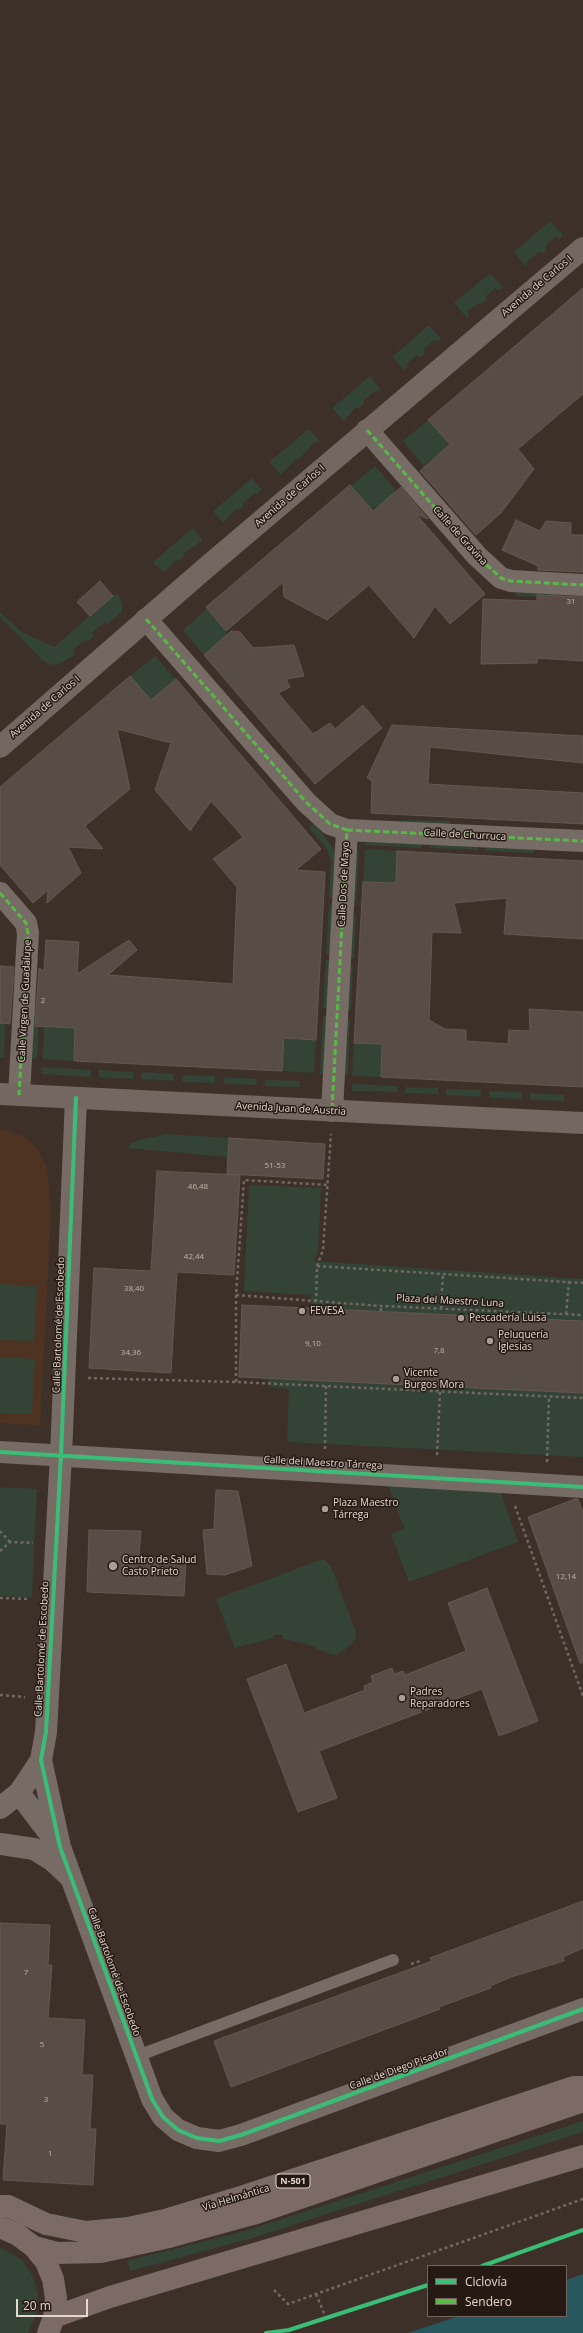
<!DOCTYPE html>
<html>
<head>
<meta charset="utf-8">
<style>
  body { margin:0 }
  #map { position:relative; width:583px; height:2333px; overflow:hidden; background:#3d3028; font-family:"Open Sans",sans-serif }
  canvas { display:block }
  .legend { position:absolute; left:427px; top:2265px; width:140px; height:52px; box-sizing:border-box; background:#241913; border:1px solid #72655e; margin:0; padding:5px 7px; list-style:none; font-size:12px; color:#e6d7ce }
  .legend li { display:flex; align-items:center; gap:8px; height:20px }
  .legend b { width:20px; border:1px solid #72655e }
  .scale { position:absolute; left:16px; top:2299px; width:72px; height:18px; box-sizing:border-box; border:2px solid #e6d7ce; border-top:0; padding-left:5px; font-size:12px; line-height:14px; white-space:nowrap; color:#e6d7ce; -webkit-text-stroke:3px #241913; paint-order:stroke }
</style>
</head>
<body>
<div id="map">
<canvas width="583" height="2333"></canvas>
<ul class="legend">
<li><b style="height:5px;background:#3abd76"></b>Ciclovía</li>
<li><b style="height:5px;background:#58b947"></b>Sendero</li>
</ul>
<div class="scale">20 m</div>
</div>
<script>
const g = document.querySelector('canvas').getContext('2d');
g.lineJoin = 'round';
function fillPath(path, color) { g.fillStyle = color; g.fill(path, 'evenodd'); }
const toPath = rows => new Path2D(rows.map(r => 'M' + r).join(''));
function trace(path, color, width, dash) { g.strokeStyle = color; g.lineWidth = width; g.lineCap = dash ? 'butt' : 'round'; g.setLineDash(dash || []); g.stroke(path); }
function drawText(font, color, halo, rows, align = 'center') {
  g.font = font + ' "Open Sans",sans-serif'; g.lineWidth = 3; g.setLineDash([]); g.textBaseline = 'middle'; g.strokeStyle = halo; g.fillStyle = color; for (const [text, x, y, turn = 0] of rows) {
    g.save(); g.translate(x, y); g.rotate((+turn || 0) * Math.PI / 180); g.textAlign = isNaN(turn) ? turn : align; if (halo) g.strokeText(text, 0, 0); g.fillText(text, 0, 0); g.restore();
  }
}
fillPath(toPath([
  [0,1129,21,1135,37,1148,47,1168,51,1213,40,1426,0,1423]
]), '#4e3323');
fillPath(toPath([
  [550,221,563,235,559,239,556,236,545,246,547,250,543,253,539,252,528,261,526,267,514,252],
  [490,273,503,287,499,290,495,288,486,296,487,300,482,304,479,303,468,311,469,315,467,318,454,303],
  [429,325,441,339,438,342,434,340,424,349,425,353,421,357,416,356,407,363,408,367,404,370,392,357],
  [370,376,381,390,378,392,375,391,364,400,364,404,359,408,356,407,344,421,332,408],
  [428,420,448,442,447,446,424,466,403,441],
  [309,429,320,441,314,443,298,460,296,459,281,475,269,462],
  [375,466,397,491,377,507,370,508,351,486],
  [252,478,262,490,257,494,255,493,243,503,243,507,240,509,236,509,223,523,213,511],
  [193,528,203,540,183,554,184,557,179,561,176,560,164,573,153,562],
  [516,589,563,591,563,598,516,596],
  [116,593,121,599,123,608,120,614,107,624,104,623,92,633,93,637,89,641,85,640,73,650,75,655,57,665,48,664,42,660,0,617,0,612,22,632,54,647],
  [207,609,226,631,227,635,204,655,183,630],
  [155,656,176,679,152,699,149,698,130,676],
  [402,820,450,821,450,827,402,825],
  [314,823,336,851,336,898,329,898,331,860,325,846,309,828],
  [365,838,423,841,422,848,365,845],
  [430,842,478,844,478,850,430,848],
  [485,845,534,848,533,853,485,851],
  [365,849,397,851,396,883,363,882],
  [353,850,359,850,356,906,350,906],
  [329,904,336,905,333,954,326,954],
  [350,914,356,915,354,958,348,958],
  [326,960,333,961,330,1009,323,1008],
  [347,965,353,965,351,1010,345,1010],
  [34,1001,40,1002,37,1059,30,1059],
  [323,1016,330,1016,327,1074,320,1074],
  [344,1019,350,1019,348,1075,342,1075],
  [0,1023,5,1024,4,1057,0,1057],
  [44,1026,75,1028,74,1061,43,1059],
  [285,1038,316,1040,314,1073,282,1071],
  [354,1043,380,1044,382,1048,381,1077,352,1076],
  [41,1067,91,1070,91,1077,41,1074],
  [99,1070,133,1072,133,1079,99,1077],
  [142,1072,174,1074,174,1081,141,1079],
  [183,1075,215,1076,215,1083,182,1082],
  [224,1077,257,1079,256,1085,224,1084],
  [265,1080,300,1081,299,1087,265,1086],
  [352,1084,397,1086,397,1092,352,1091],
  [405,1087,438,1088,438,1094,405,1093],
  [446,1089,481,1090,481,1097,446,1095],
  [489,1091,522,1092,522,1099,489,1098],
  [530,1093,564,1095,564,1101,530,1100],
  [166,1134,229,1138,228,1157,128,1148,130,1144,139,1140],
  [249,1185,321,1188,318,1253,313,1261,583,1279,583,1321,310,1308,311,1295,244,1291],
  [0,1284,37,1286,34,1341,0,1340],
  [0,1357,35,1359,32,1414,0,1413],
  [268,1378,583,1393,583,1457,287,1442,289,1389,269,1387],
  [388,1485,501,1493,518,1542,409,1582,391,1534,404,1528],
  [0,1487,37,1489,32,1598,0,1596],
  [323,1559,331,1566,356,1632,355,1639,351,1645,337,1655,330,1654,304,1643,283,1639,283,1635,274,1635,274,1638,235,1648,216,1599],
  [583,2121,583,2132,252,2238,130,2271,127,2261,248,2230],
  [0,2247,21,2259,33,2276,38,2295,36,2315,28,2333,0,2333]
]), '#334336');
fillPath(toPath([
  [583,2274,583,2333,408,2333,459,2316,566,2316,566,2280]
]), '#275860');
const building = toPath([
  [583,288,583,394,518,449,534,469,501,513,476,535,420,471,450,444,428,420,583,288],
  [350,485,373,511,401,487,428,519,416,514,485,594,450,624,435,606,414,638,369,585,327,620,284,597,283,582,226,631,206,607,350,485],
  [516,520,540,531,546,521,571,523,571,535,583,535,583,572,538,570,538,566,502,550,516,520],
  [100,581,113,596,90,616,77,602,100,581],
  [537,595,583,597,583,661,537,658,537,663,481,664,483,599,537,601,537,595],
  [231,631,240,632,253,648,294,645,304,676,286,679,290,687,278,693,313,734,330,723,335,729,363,705,382,728,315,784,204,655,231,631],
  [130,676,151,700,176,679,321,849,296,870,325,872,316,1040,284,1038,282,1071,74,1061,75,1028,35,1026,39,968,44,971,46,940,79,942,77,974,129,940,137,950,108,975,233,984,237,887,213,859,243,837,211,801,190,831,155,790,171,743,117,729,130,789,85,826,103,849,68,847,81,873,47,903,48,890,33,903,0,865,0,787,130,676],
  [392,725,583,736,583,763,430,747,428,784,583,793,583,824,371,813,372,781,367,778,392,725],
  [397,851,583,861,583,939,504,934,507,898,454,903,461,933,432,932,429,1020,445,1029,466,1030,466,1041,508,1044,509,1030,530,1031,529,1009,583,1012,583,1087,381,1077,382,1044,354,1043,363,882,396,883,397,851],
  [0,966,14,967,10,1024,0,1023,0,966],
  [229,1138,325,1144,323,1179,227,1174,229,1138],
  [157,1171,240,1175,234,1275,177,1272,171,1373,89,1368,94,1268,151,1271,157,1171],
  [242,1305,583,1321,583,1393,239,1377,242,1305],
  [216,1490,238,1491,252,1566,225,1575,207,1574,203,1530,214,1529,216,1490],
  [575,1499,578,1499,583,1512,583,1663,580,1663,528,1517,575,1499],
  [89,1530,141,1531,139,1557,186,1559,184,1596,87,1592,89,1530],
  [487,1588,538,1721,499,1736,482,1689,319,1751,337,1798,298,1812,247,1679,286,1664,304,1713,365,1690,364,1686,373,1682,371,1676,392,1668,394,1674,403,1671,405,1675,466,1651,448,1603,487,1588],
  [583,1901,583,1948,563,1957,564,1961,511,1977,490,1986,491,1988,439,2007,440,2009,231,2087,214,2041,432,1961,430,1958,583,1901],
  [0,1923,50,1925,48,1965,52,1965,48,2018,85,2020,82,2075,93,2075,90,2129,96,2129,93,2185,3,2180,7,2124,0,2124,0,1923]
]);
fillPath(building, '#574c46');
trace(building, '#645852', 1);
trace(toPath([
  [317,1266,583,1283],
  [236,1295,381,1306,583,1315],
  [316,1302,317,1266,323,1250,331,1134],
  [441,1309,443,1273],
  [381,1311,381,1306],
  [566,1314,569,1282],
  [499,1317,499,1312],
  [88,1378,236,1382,583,1398],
  [236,1382,236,1295,244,1180,328,1185],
  [325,1449,326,1386],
  [437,1455,440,1391],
  [547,1462,549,1397],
  [515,1506,583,1696],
  [0,1531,10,1542],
  [0,1551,10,1542,33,1543],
  [0,1598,30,1599],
  [0,1695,25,1697],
  [411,1964,420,1961],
  [274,2290,288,2304,583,2199],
  [316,2294,326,2318]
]), '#726863', 2.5, [3, 3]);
trace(toPath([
  [137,2056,393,1960]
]), '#776c65', 12);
trace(toPath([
  [367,430,477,556,501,578,511,581,583,585],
  [146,619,306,802,330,824,347,830,332,1111],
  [347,830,583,841],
  [0,893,26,923,28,933,19,1095],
  [76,1098,61,1455,46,1732,41,1760,60,1847,152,2099,163,2117,178,2130,197,2138,219,2141,241,2135,583,2009],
  [0,1452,583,1487],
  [19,1793,56,1842],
  [0,1808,19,1793,41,1760],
  [0,1844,34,1849,52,1860,69,1876]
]), '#776c65', 22);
trace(toPath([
  [0,747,201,572,583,248],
  [0,1094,583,1123]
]), '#746660', 22);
trace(toPath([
  [0,2206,8,2206,46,2224,86,2232,128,2228,165,2220,244,2196,574,2087,583,2087],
  [0,2227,18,2235,34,2247,46,2262,53,2279,56,2298,54,2317,48,2333],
  [34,2247,57,2253,101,2252,169,2237,253,2214,583,2101],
  [54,2317,110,2297,583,2156]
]), '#7c6a66', 22);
trace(toPath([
  [367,430,477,556,501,578,511,581,583,585],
  [146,619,306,802,330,824,347,830,332,1111],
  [347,830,583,841],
  [0,893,26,923,28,933,19,1095]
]), '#58b947', 3, [6, 3]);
trace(toPath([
  [76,1098,61,1455,46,1732,41,1760,60,1847,152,2099,163,2117,178,2130,197,2138,219,2141,241,2135,583,2009],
  [0,1452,583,1487],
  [482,2266,583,2230],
  [266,2333,289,2330,428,2285]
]), '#3abd76', 4);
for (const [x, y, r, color] of [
  [302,1311,4,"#ab9d94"],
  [461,1318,4,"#ab9d94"],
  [490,1341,4,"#ab9d94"],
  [396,1379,4,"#ab9d94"],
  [325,1509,4,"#ab9d94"],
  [113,1566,5,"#ab9d94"],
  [402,1698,4,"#ab9d94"]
]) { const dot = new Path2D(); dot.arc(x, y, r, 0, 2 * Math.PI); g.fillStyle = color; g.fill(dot); trace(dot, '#241913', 1.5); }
drawText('8px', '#c2b4ac', null, [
  ["31",571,602],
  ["2",43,1001],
  ["51-53",275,1166],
  ["46,48",198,1187],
  ["42,44",194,1257],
  ["38,40",134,1289],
  ["9,10",313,1344],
  ["7,8",439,1351],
  ["34,36",131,1353],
  ["12,14",566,1577],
  ["7",26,1973],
  ["5",42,2045],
  ["3",46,2100],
  ["1",50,2154]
]);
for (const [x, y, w] of [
  [293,2181,34]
]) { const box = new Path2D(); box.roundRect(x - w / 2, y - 7, w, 14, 3); g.fillStyle = '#241913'; g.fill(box); trace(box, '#e6d7ce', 1); }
drawText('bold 9px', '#e6d7ce', null, [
  ["N-501",293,2181]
]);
drawText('10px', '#e6d7ce', '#241913', [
  ["Avenida de Carlos I",537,286,-40],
  ["Avenida de Carlos I",290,496,-41],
  ["Calle de Gravina",460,536,48],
  ["Avenida de Carlos I",45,707,-41],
  ["Calle de Churruca",465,835,3],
  ["Calle Dos de Mayo",344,884,-87],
  ["Calle Virgen de Guadalupe",25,1001,-87],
  ["Avenida Juan de Austria",291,1109,3],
  ["Plaza del Maestro Luna",450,1301,3],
  ["Calle Bartolomé de Escobedo",59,1325,-88],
  ["Calle del Maestro Tárrega",323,1463,3],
  ["Calle Bartolomé de Escobedo",42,1649,-87],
  ["Calle Bartolomé de Escobedo",114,1972,70],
  ["Calle de Diego Pisador",399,2069,-20],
  ["Vía Helmántica",236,2198,-17]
]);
drawText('10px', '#e6d7ce', '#241913', [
  ["FEVESA",310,1311],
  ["Pescadería Luisa",469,1318],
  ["Peluquería",498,1335],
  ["Iglesias",498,1347],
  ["Vicente",404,1373],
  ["Burgos Mora",404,1385],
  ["Plaza Maestro",333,1503],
  ["Tárrega",333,1515],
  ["Centro de Salud",122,1560],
  ["Casto Prieto",122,1572],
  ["Padres",410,1692],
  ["Reparadores",410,1704]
], 'left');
</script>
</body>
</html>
